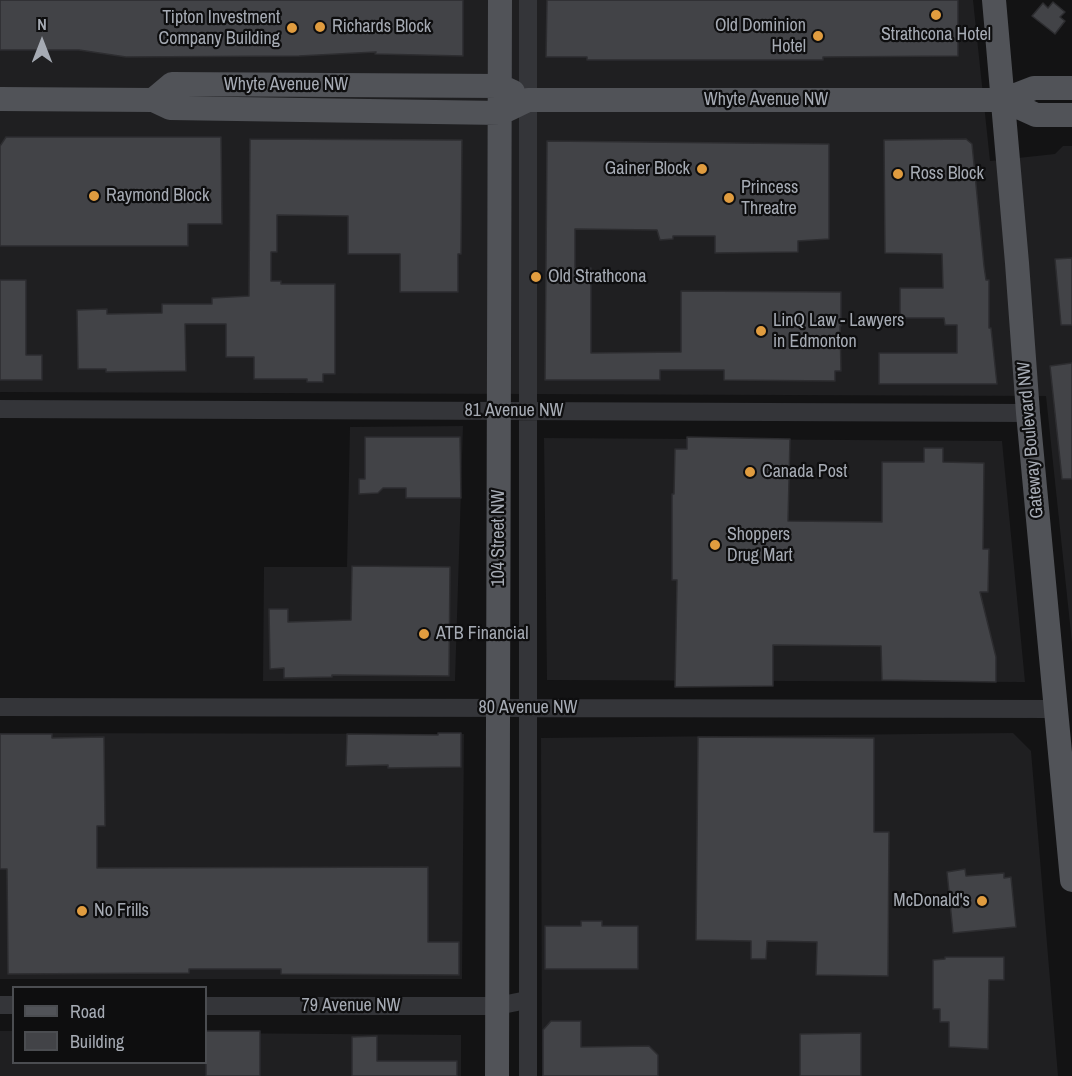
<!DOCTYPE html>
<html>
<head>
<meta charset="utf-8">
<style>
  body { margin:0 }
  #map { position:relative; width:1072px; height:1076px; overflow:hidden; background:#131314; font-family:"Archivo Narrow",sans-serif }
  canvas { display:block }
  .legend { position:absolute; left:12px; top:986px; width:195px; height:78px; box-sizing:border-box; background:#0e0e0f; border:2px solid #4b4d51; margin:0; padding:8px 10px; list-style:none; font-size:18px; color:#a6abb4 }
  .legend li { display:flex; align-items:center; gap:12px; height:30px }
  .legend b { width:30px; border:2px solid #4b4d51 }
  .north { position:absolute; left:12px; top:12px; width:60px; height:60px; -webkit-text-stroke:4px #0e0e0f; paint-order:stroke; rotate:0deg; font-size:16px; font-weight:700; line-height:24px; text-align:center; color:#a6abb4 }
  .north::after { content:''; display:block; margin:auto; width:21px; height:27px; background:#a6abb4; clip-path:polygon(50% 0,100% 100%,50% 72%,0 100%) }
</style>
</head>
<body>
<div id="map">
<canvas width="1072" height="1076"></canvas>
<ul class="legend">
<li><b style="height:8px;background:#515358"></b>Road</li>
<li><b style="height:16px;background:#424347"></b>Building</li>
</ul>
<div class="north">N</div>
</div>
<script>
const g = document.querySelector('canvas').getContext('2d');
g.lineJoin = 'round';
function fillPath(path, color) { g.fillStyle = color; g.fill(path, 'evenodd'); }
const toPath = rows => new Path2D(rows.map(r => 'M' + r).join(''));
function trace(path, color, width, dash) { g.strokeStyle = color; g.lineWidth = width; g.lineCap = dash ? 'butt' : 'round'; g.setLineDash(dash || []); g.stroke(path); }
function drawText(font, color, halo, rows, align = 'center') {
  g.font = font + ' "Archivo Narrow",sans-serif'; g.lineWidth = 4.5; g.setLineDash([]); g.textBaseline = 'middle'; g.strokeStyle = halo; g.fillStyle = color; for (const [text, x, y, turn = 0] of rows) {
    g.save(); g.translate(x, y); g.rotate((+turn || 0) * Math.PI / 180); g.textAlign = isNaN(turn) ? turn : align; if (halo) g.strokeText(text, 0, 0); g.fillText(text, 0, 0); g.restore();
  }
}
fillPath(toPath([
  [0,0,973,0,990,161,1055,154,1063,146,1072,146,1072,643,1046,396,0,392],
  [463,426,455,681,263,681,264,567,347,567,350,427],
  [544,438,1002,441,1025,682,547,680],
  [0,733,464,734,462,979,0,979],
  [1013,733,1031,751,1058,1076,542,1076,541,738],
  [0,1031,13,1031,14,1062,206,1062,206,1033,461,1035,461,1076,0,1076]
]), '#1f1f21');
const building = toPath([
  [0,0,463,0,463,56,375,54,376,52,299,56,126,57,79,50,0,50,0,0],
  [547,0,958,0,958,56,823,57,823,60,587,60,587,57,546,57,547,0],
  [1053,2,1065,12,1060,17,1065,21,1055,34,1032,16,1043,3,1048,8,1053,2],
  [6,137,221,137,222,224,188,224,188,246,0,246,0,146,6,137],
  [250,139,462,140,461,254,458,254,458,292,400,292,400,254,348,254,348,216,277,215,277,252,271,252,271,281,281,281,281,284,335,284,335,374,323,374,323,382,307,382,307,379,254,379,254,357,226,357,226,324,185,324,186,371,106,372,106,369,78,369,77,310,107,309,107,314,162,313,162,304,212,304,212,298,249,296,250,139],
  [966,139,972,144,984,266,986,280,989,280,989,328,991,328,997,384,879,384,879,353,957,353,957,325,945,325,944,318,900,318,900,288,943,288,942,254,885,253,884,140,966,139],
  [547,141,829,144,829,239,798,241,798,252,715,253,715,236,673,236,673,239,660,240,657,230,575,229,575,268,591,268,591,353,681,352,681,291,841,292,841,326,840,326,841,371,835,371,835,381,724,380,724,370,660,370,660,380,545,380,547,141],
  [1072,258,1072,325,1061,325,1055,259,1072,258],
  [0,280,26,280,26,355,42,355,42,380,0,380,0,280],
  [1072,363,1072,479,1062,479,1050,366,1072,363],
  [365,437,460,437,461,498,406,498,406,488,383,488,378,493,359,494,359,479,365,479,365,437],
  [687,437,790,439,788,521,882,522,882,462,924,462,924,448,943,448,943,462,984,463,983,549,989,549,988,592,980,592,996,657,996,682,882,680,881,646,773,645,773,686,675,687,677,580,672,580,672,494,674,494,675,449,687,449,687,437],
  [352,566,450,567,449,676,332,675,332,677,284,678,284,668,270,669,269,609,288,609,288,622,351,620,352,566],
  [438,733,461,733,461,767,388,768,388,765,346,766,347,734,438,735,438,733],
  [0,734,52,734,52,738,104,737,105,826,97,826,97,868,428,867,428,942,459,942,459,975,281,974,281,969,189,969,189,973,8,974,7,869,0,869,0,734],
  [698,737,874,738,874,832,889,832,888,976,816,975,817,942,767,941,766,959,751,959,751,941,696,940,698,737],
  [965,869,966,876,1004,873,1004,878,1011,877,1016,927,953,933,947,872,965,869],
  [581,921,602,921,602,926,638,926,638,969,545,969,545,926,581,926,581,921],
  [945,957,1004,957,1004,980,989,980,988,1049,949,1047,949,1022,940,1022,940,1009,933,1009,933,960,945,959,945,957],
  [551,1021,581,1021,581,1047,649,1046,658,1055,658,1076,543,1076,543,1030,551,1021],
  [206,1031,260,1031,260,1076,206,1076,206,1031],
  [861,1033,861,1076,800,1076,800,1034,861,1033],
  [377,1036,377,1061,457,1061,457,1076,352,1076,352,1037,377,1036]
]);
fillPath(building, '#424347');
trace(building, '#2d2d30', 1.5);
trace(toPath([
  [528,0,528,1076],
  [0,409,1028,413],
  [0,707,1056,709],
  [0,1005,14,1005],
  [206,1006,497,1006,527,1000]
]), '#343539', 18);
trace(toPath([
  [994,0,1017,263,1028,413,1072,880],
  [0,99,153,100,170,108,501,113,528,100,1003,100,1034,88,1072,88],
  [153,100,172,84,500,86,513,92],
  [1003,100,1036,115,1072,115],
  [497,1076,500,0]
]), '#515358', 24);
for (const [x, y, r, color] of [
  [936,15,6,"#e09c3f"],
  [320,27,6,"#e09c3f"],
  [292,28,6,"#e09c3f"],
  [818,36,6,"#e09c3f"],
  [702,169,6,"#e09c3f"],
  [898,174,6,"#e09c3f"],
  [94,196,6,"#e09c3f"],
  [729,198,6,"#e09c3f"],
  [536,277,6,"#e09c3f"],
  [761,331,6,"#e09c3f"],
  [750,472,6,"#e09c3f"],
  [715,545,6,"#e09c3f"],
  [424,634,6,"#e09c3f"],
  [982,901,6,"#e09c3f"],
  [82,911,6,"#e09c3f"]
]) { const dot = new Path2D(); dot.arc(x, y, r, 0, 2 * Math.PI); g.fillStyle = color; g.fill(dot); trace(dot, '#0e0e0f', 2); }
drawText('18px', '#a6abb4', '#0e0e0f', [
  ["Tipton Investment",280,18,"right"],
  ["Company Building",280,39,"right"],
  ["Old Dominion",806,26,"right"],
  ["Hotel",806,47,"right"],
  ["Richards Block",332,27],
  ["Strathcona Hotel",936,35,"center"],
  ["Gainer Block",690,169,"right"],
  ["Ross Block",910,174],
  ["Princess",741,188],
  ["Threatre",741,209],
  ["Raymond Block",106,196],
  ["Old Strathcona",548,277],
  ["LinQ Law - Lawyers",773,321],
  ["in Edmonton",773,342],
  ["Canada Post",762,472],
  ["Shoppers",727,535],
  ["Drug Mart",727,556],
  ["ATB Financial",436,634],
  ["McDonald's",970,901,"right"],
  ["No Frills",94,911]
], 'left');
drawText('18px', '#a6abb4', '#0e0e0f', [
  ["Whyte Avenue NW",286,85],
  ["Whyte Avenue NW",766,100],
  ["81 Avenue NW",514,411],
  ["Gateway Boulevard NW",1031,440,-95],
  ["104 Street NW",499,538,-90],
  ["80 Avenue NW",528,708],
  ["79 Avenue NW",351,1006]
]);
</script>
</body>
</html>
